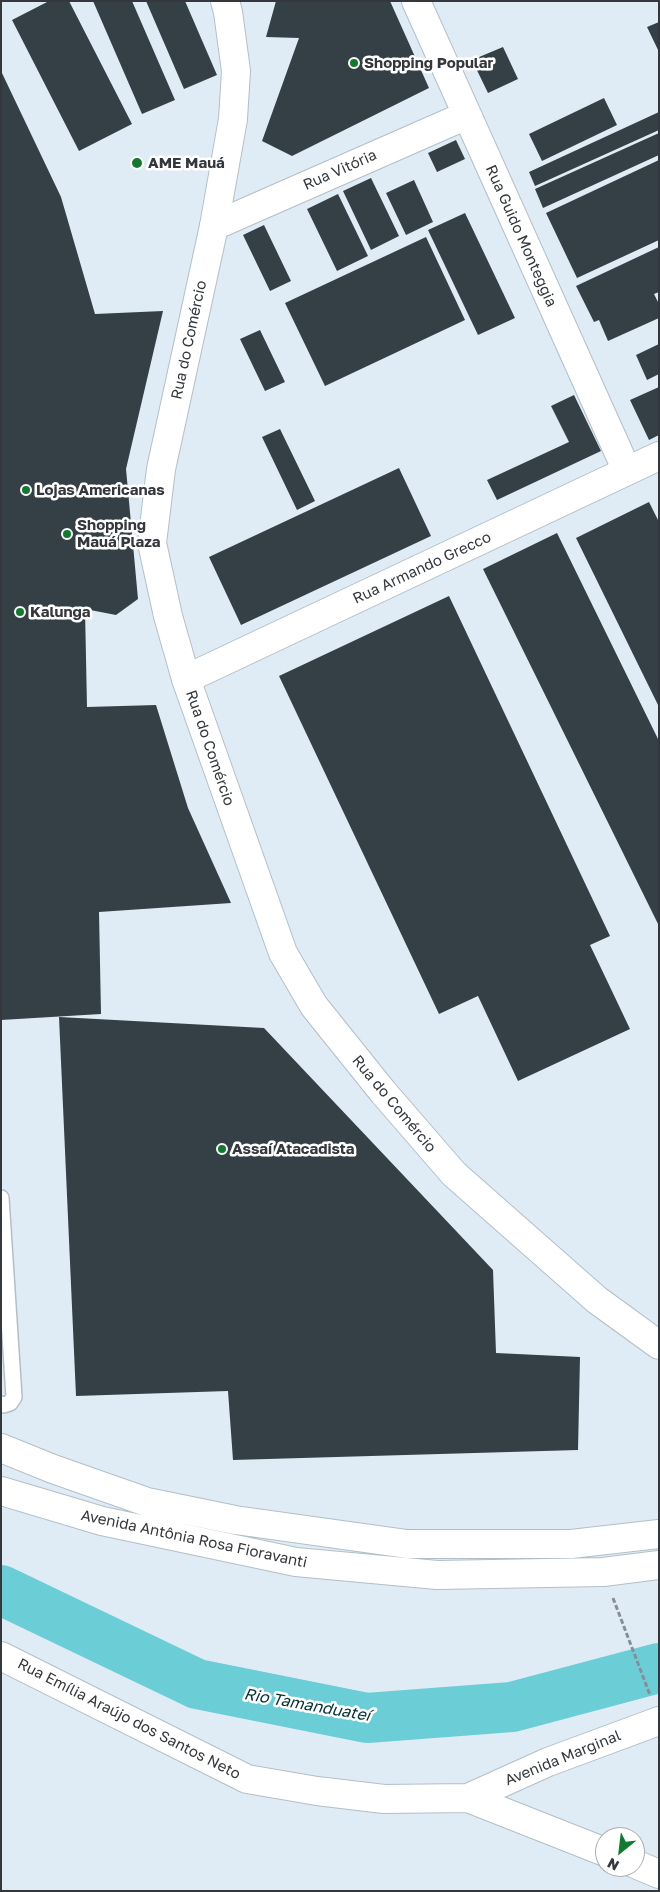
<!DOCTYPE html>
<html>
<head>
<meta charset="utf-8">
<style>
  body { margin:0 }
  #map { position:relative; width:660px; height:1892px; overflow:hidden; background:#e0ecf5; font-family:"Golos Text",sans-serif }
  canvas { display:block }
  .frame { position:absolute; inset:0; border:2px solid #34383c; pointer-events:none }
  .north { position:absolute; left:595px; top:1827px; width:50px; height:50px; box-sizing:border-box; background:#fff; border:1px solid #aeafb1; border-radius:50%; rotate:209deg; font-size:14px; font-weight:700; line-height:20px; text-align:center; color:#34383c }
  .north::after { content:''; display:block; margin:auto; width:18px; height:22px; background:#117a2e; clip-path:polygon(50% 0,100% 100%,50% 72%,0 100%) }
</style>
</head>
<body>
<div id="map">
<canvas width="660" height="1892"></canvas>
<div class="frame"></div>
<div class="north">N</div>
</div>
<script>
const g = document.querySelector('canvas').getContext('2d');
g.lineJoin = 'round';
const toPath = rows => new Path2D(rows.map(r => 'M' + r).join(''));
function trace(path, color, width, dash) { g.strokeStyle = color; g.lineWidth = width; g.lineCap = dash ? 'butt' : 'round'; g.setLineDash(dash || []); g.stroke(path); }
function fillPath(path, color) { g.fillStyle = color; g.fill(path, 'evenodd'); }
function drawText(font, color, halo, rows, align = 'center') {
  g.font = font + ' "Golos Text",sans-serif'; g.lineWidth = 5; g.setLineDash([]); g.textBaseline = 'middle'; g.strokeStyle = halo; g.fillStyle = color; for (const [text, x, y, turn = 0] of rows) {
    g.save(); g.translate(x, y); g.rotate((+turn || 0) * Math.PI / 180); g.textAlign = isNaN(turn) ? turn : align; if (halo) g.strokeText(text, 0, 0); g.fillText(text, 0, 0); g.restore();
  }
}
trace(toPath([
  [1,1590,197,1684,367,1718,512,1707,659,1668]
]), '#6bcdd6', 50);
fillPath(toPath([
  [49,1,69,1,132,124,79,151,12,20],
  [93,1,132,1,175,100,142,114],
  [146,1,185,1,217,75,184,89],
  [276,1,390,1,429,88,292,156,262,141,299,38,266,37],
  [659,22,659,52,647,27],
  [503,47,518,79,488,93,472,60],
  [1,71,61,197,95,314,163,311,126,469,138,599,116,615,85,609,87,707,156,705,188,808,231,903,99,912,101,1014,1,1020],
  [604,98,617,125,542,161,529,134],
  [659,112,659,130,535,186,529,172],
  [659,133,659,155,543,208,535,189],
  [456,140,465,159,437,172,428,153],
  [659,160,659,240,577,278,546,213],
  [371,178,399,236,371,250,343,191],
  [414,180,433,222,406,235,386,193],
  [338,194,368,256,337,271,307,209],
  [465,213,515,318,478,335,428,230],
  [264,225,291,281,270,291,243,235],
  [426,237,465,320,325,386,285,303],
  [659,247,659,292,654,294,659,304,659,318,608,341,599,320,594,322,576,286],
  [260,330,285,382,265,391,240,339],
  [659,344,659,374,647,380,636,355],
  [659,387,659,435,649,440,630,400],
  [574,395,601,451,497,500,487,480,569,442,551,406],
  [280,429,315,501,297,510,262,437],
  [399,468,431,536,241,625,209,557],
  [649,502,659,522,659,707,576,538],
  [557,533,659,741,659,926,483,569],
  [449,596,610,936,590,945,630,1029,518,1081,478,996,439,1014,279,676],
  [59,1017,264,1028,493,1270,496,1353,580,1357,578,1450,233,1460,228,1391,76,1396]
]), '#344045');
const lane = toPath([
  [1,1198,14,1397,10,1403,4,1405,1,1404]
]);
const street = toPath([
  [416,1,627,471],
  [214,226,467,115],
  [186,679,659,456],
  [1,1656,247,1779,317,1791,384,1799,468,1798,605,1852],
  [468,1798,548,1762,659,1721],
  [635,1864,659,1874]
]);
const secondary = toPath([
  [225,1,228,12,236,71,233,119,214,226,161,469,152,543,168,616,186,679,283,953,314,1006,383,1092,454,1174,597,1300,659,1345],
  [1,1448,53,1469,147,1502,235,1520,407,1544,571,1544,659,1534],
  [1,1491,102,1521,296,1562,437,1575,603,1572,659,1565]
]);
trace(lane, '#b3bfc8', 18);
trace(street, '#b3bfc8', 30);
trace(secondary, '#b3bfc8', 30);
trace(toPath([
  [613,1598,650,1695]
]), '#878f95', 3, [5, 2.5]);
trace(lane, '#fff', 15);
trace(street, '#fff', 28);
trace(secondary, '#fff', 28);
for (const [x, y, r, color] of [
  [354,63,5,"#117a2e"],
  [137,163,6,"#117a2e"],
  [26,490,5,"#117a2e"],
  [67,534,5,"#117a2e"],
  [20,612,5,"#117a2e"],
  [222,1149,5,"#117a2e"]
]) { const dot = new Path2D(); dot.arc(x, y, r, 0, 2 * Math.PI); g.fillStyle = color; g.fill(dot); trace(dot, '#fff', 2); }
drawText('bold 15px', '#34383c', '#fff', [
  ["Shopping Popular",364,63],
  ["AME Mauá",148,163],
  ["Lojas Americanas",36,490],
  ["Shopping",77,525],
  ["Mauá Plaza",77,542],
  ["Kalunga",30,612],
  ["Assaí Atacadista",232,1149]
], 'left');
drawText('15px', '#34383c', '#fff', [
  ["Rua Vitória",340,170,-24],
  ["Rua Guido Monteggia",521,236,66],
  ["Rua do Comércio",189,340,-78],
  ["Rua Armando Grecco",422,568,-25],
  ["Rua do Comércio",210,748,71],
  ["Rua do Comércio",394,1104,50],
  ["Avenida Antônia Rosa Fioravanti",194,1539,12],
  ["Rua Emília Araújo dos Santos Neto",129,1719,27],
  ["Avenida Marginal",563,1758,-22]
]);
drawText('italic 16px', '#003236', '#fff', [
  ["Rio Tamanduateí",307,1705,10]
]);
</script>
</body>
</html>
